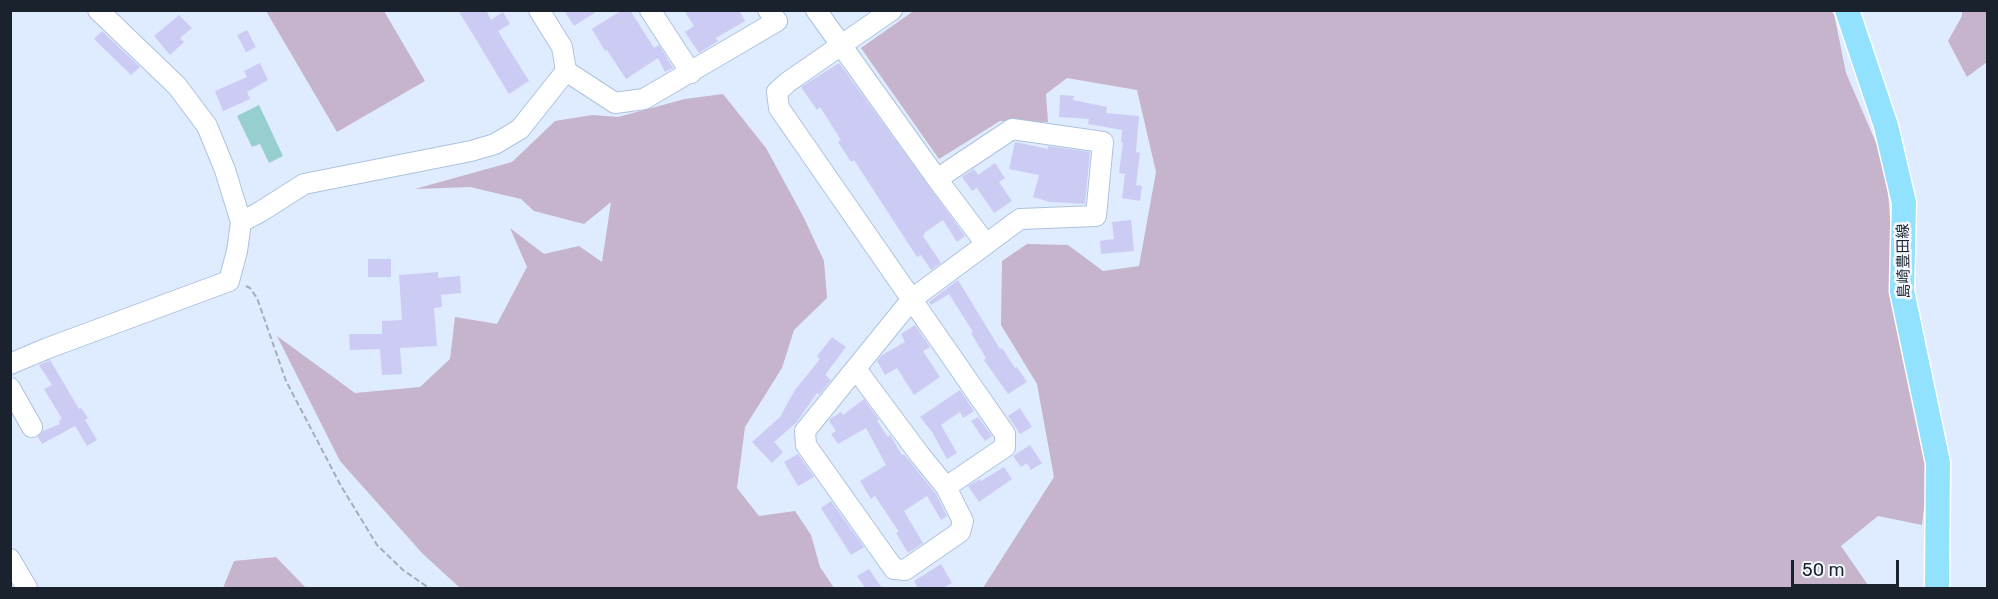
<!DOCTYPE html>
<html>
<head>
<meta charset="utf-8">
<style>
  body { margin:0 }
  #map { position:relative; width:1998px; height:599px; overflow:hidden; background:#dfecff; font-family:Rubik,sans-serif }
  canvas { display:block }
  .frame { position:absolute; inset:0; border:12px solid #1a222d; pointer-events:none }
  .scale { position:absolute; left:1791px; top:560px; width:108px; height:27px; box-sizing:border-box; border:3px solid #1a222d; border-top:0; padding-left:8px; font-size:18px; line-height:21px; white-space:nowrap; color:#1a222d; -webkit-text-stroke:4px #f4f9ff; paint-order:stroke }
</style>
</head>
<body>
<div id="map">
<canvas width="1998" height="599"></canvas>
<div class="frame"></div>
<div class="scale">50 m</div>
</div>
<script>
const g = document.querySelector('canvas').getContext('2d');
g.lineJoin = 'round';
function fillPath(path, color) { g.fillStyle = color; g.fill(path, 'evenodd'); }
const toPath = rows => new Path2D(rows.map(r => 'M' + r).join(''));
function trace(path, color, width, dash) { g.strokeStyle = color; g.lineWidth = width; g.lineCap = dash ? 'butt' : 'round'; g.setLineDash(dash || []); g.stroke(path); }
function drawText(font, color, halo, rows, align = 'center') {
  g.font = font + ' Rubik,"Noto Sans JP",sans-serif'; g.lineWidth = 5; g.setLineDash([]); g.textBaseline = 'middle'; g.strokeStyle = halo; g.fillStyle = color; for (const [text, x, y, turn = 0] of rows) {
    g.save(); g.translate(x, y); g.rotate((+turn || 0) * Math.PI / 180); g.textAlign = isNaN(turn) ? turn : align; if (halo) g.strokeText(text, 0, 0); g.fillText(text, 0, 0); g.restore();
  }
}
fillPath(toPath([
  [915,10,1831,11,1834,14,1846,73,1886,166,1899,336,1916,396,1928,473,1922,525,1878,516,1841,546,1870,588,983,588,1054,477,1037,384,1001,325,1002,261,1027,244,1068,245,1103,271,1139,266,1156,172,1137,90,1067,78,1046,94,1048,122,1000,121,939,159,861,48],
  [266,11,384,11,425,81,337,132],
  [1962,11,1987,11,1987,62,1967,77,1948,41,1962,16],
  [723,94,766,148,804,218,824,261,827,298,794,330,782,368,745,427,737,488,759,516,795,511,811,535,820,567,834,588,460,588,422,553,340,461,277,336,355,393,420,387,450,359,455,317,497,324,527,267,510,228,544,254,579,246,602,262,611,202,584,224,534,211,521,199,470,187,415,189,512,162,555,121,592,115,618,117,685,99],
  [276,557,306,588,223,588,234,561]
]), '#c6b3cc');
fillPath(toPath([
  [259,105,283,156,269,163,260,144,252,147,237,116]
]), '#97cece');
fillPath(toPath([
  [458,10,486,10,491,20,503,12,510,24,498,31,529,81,509,94],
  [564,10,599,10,574,26],
  [622,10,630,10,654,48,659,45,673,68,665,72,658,58,626,79,607,50,605,51,592,29],
  [684,10,739,10,745,21,716,38,718,41,699,53,685,32,694,26],
  [179,15,192,28,180,38,184,42,170,55,154,36],
  [247,30,256,47,246,52,237,35],
  [102,31,140,67,131,75,94,39],
  [260,63,268,80,247,92,250,99,223,111,215,91,247,77,244,71],
  [839,63,965,236,957,242,943,220,924,233,925,234,923,236,941,263,931,270,921,255,917,257,854,160,851,162,838,142,841,140,820,107,817,110,801,87],
  [1060,95,1074,96,1073,100,1107,107,1106,113,1139,116,1136,152,1140,153,1136,185,1142,186,1140,201,1122,198,1125,174,1119,173,1123,142,1121,142,1122,130,1088,124,1089,119,1059,117],
  [1015,142,1048,149,1048,146,1090,152,1085,204,1050,202,1033,197,1039,175,1009,169],
  [995,163,1005,178,999,182,1012,201,994,213,977,188,972,191,962,177,974,169,978,175],
  [1131,220,1134,251,1101,254,1100,241,1114,239,1112,222],
  [368,259,391,259,391,277,368,277],
  [438,272,438,278,460,276,461,293,441,295,442,307,434,308,437,346,400,348,402,374,382,375,380,349,350,350,349,334,382,334,382,321,402,320,399,275],
  [958,280,1000,349,1002,348,1015,368,1017,367,1027,382,1008,394,984,360,986,358,971,333,973,332,949,294,931,305,929,302],
  [915,325,930,347,923,351,940,377,914,395,897,368,885,375,877,361,882,355,905,342,901,334],
  [832,337,846,347,825,375,831,380,819,395,817,393,796,423,774,442,783,452,772,463,752,442,780,417,795,390,820,359,817,356],
  [50,360,79,409,81,408,88,418,85,420,97,440,87,446,75,426,42,444,38,437,43,431,60,424,59,421,62,419,44,389,52,385,39,365],
  [960,390,974,411,963,418,960,412,941,425,957,453,947,459,932,432,920,417],
  [864,399,879,420,877,421,888,437,890,435,902,455,904,454,936,494,947,516,941,520,927,496,904,511,923,543,908,553,896,533,899,532,875,496,871,499,860,481,886,465,866,428,838,444,831,434,836,431,829,421,830,419,841,412,843,415],
  [1020,408,1032,427,1020,434,1008,416],
  [978,417,992,436,985,441,971,421],
  [1030,445,1042,463,1031,470,1027,463,1021,467,1013,456],
  [798,454,814,477,798,486,784,462],
  [1004,467,1012,479,979,502,968,486,980,479,981,481],
  [831,501,864,547,851,555,821,508],
  [941,564,952,583,943,588,918,588,914,581],
  [869,569,882,588,865,588,857,576]
]), '#cccbf4');
const minor = toPath([
  [539,10,562,47,566,71,615,103,644,99,777,21,768,10],
  [650,10,691,73],
  [816,10,937,179,986,244],
  [892,10,788,82,777,92,779,108,1005,434,1005,447,946,487],
  [241,222,260,212,304,184,471,151,495,144,520,129,566,71],
  [10,364,48,348,229,281,237,251,241,222,225,170,207,126,177,86,98,10],
  [856,369,920,455,946,487,963,521,960,532,905,570,894,569,806,445,805,431,912,299,1020,219,1096,216,1103,142,1012,129,937,179],
  [10,388,32,427],
  [10,559,27,588]
]);
const major = toPath([
  [1847,10,1886,126,1904,203,1902,291,1938,463,1937,588]
]);
trace(minor, '#adc2df', 22);
trace(major, '#fff', 27);
trace(toPath([
  [246,286,250,288,257,298,286,381,341,486,377,545,403,570,429,588]
]), '#a2aebe', 2, [6, 3]);
trace(minor, '#fff', 20);
trace(major, '#92e2ff', 24);
drawText('15px', '#1a222d', '#f4f9ff', [
  ["島崎豊田線",1904,261,-91]
]);
</script>
</body>
</html>
